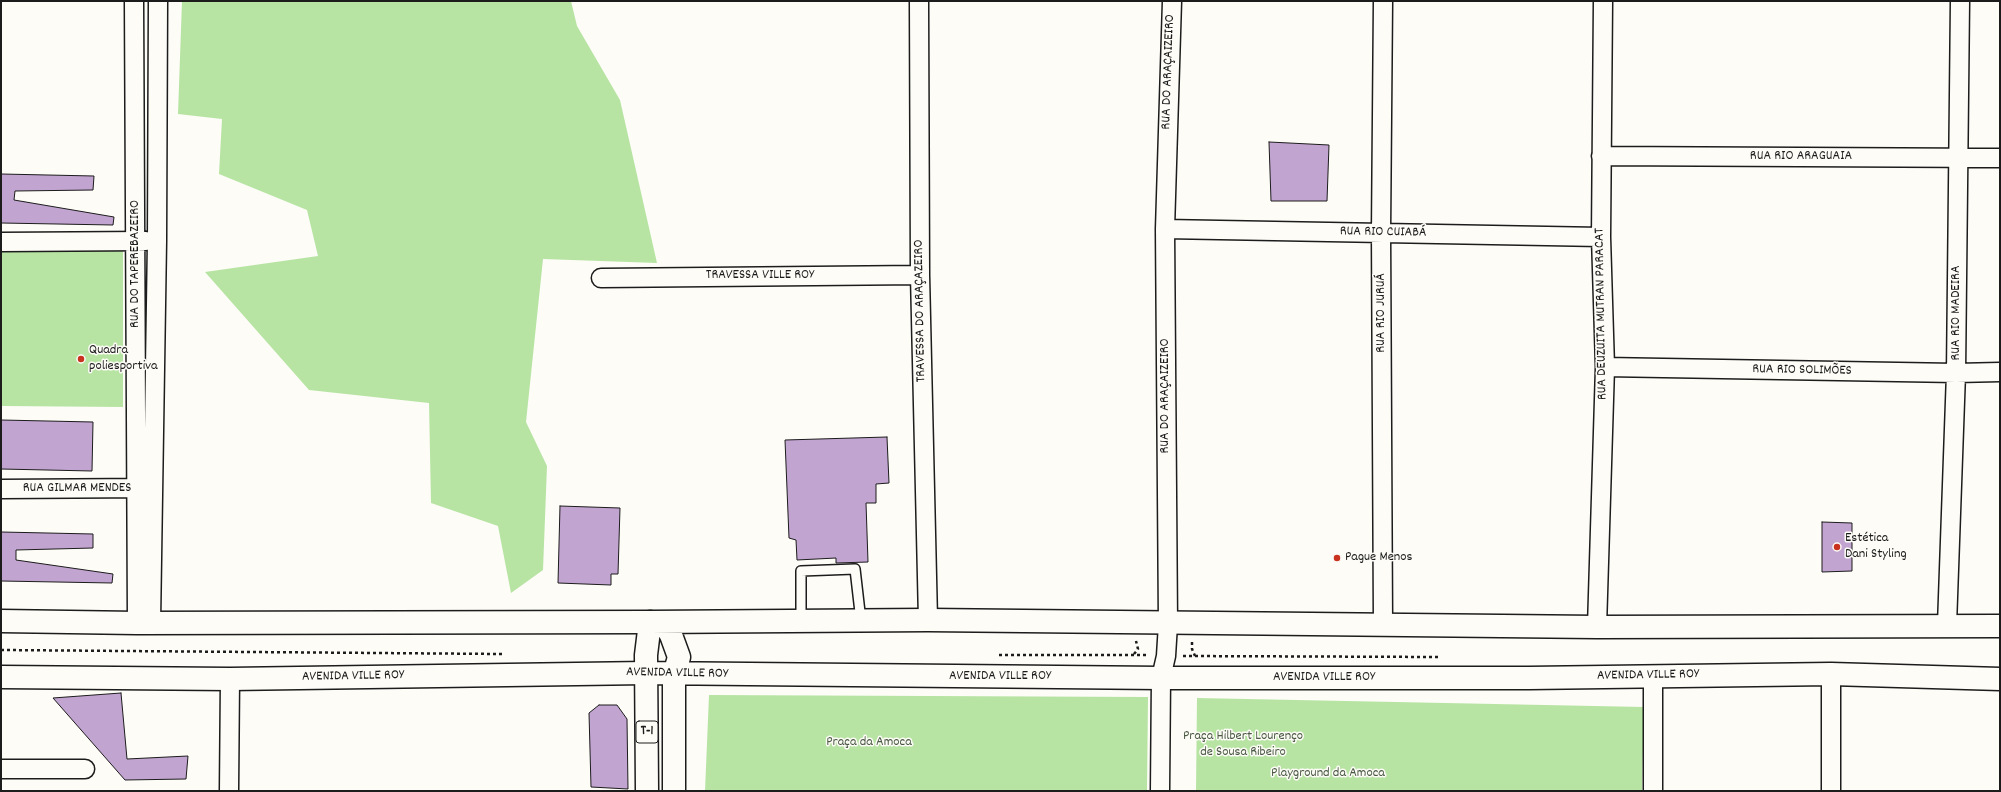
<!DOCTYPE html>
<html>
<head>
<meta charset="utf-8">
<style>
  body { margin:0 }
  #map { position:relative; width:2001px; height:792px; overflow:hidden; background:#fdfcf7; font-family:Dekko,sans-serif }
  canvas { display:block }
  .frame { position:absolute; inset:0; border:2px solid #1c1c1c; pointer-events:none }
</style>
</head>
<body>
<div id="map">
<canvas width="2001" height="792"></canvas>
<div class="frame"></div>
</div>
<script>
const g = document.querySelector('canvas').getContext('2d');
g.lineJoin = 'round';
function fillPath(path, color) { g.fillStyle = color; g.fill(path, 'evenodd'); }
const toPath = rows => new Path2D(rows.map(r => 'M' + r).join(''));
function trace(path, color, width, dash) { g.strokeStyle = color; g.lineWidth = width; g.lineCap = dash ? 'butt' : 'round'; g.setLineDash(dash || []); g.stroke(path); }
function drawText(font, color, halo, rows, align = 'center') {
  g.font = font + ' Dekko,sans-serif'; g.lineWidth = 3; g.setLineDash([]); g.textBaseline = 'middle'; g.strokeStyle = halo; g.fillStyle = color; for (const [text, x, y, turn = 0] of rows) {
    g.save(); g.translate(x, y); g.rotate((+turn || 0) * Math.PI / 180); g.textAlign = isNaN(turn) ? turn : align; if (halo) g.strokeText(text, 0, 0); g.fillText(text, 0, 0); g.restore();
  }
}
fillPath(toPath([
  [182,1,571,1,577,26,620,100,657,263,543,259,526,422,547,466,543,570,511,593,498,526,431,503,429,403,309,390,205,272,318,256,307,210,219,174,222,119,178,114],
  [1,250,123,250,123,407,1,406],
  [709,695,1148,697,1147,791,705,791],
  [1197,698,1644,707,1642,791,1196,791]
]), '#b7e4a3');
const building = toPath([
  [1269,142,1329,145,1327,201,1271,201,1269,142],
  [1,174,94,176,93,190,15,191,14,200,114,217,113,225,1,223,1,174],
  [1,420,93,422,92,471,1,469,1,420],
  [887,437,889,483,876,484,876,503,866,503,868,562,836,563,836,558,797,560,796,540,789,538,785,440,887,437],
  [560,506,620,508,618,574,611,574,611,585,558,583,560,506],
  [1822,522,1852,523,1852,571,1822,572,1822,522],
  [1,532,93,534,93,548,16,550,16,560,113,574,112,583,1,581,1,532],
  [121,693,127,759,188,756,186,779,125,780,53,698,121,693],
  [599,705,617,705,627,719,628,789,591,787,589,713,599,705]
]);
fillPath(building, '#c2a4d0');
trace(building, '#1c1c1c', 1);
const service = toPath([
  [801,621,801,571,855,569,861,621]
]);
const minor = toPath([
  [134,1,137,623],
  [919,1,920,275,928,620],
  [1601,156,2000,158],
  [1165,229,1601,237],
  [1,242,146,241],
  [601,278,920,275],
  [1605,367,1956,373,2000,372],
  [1,489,148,488],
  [151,622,157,241,158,1],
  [1383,624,1381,232,1383,1],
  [1947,625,1956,373,1960,1],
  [1597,627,1605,367,1601,237,1603,1],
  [1831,674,1831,791],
  [1,769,85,769],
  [229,791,230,679],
  [1160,791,1161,678,1166,656,1168,624,1165,229,1172,1],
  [1653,791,1653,675]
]);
const secondary = toPath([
  [1,621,137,623,650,622],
  [1,677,230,679,646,673]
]);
const primary = toPath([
  [664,623,671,635,679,657,674,675,674,791],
  [646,673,1161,678,1529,678,1831,674,2000,679],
  [647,791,646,655,650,622,928,620,1597,627,2000,626]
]);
trace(service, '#1c1c1c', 12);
trace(minor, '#1c1c1c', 21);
trace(secondary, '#1c1c1c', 25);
trace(primary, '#1c1c1c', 25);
trace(toPath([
  [1192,642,1192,649,1195,656],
  [1,650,502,654],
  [1134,654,1138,649,1136,641],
  [999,655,1148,655],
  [1183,656,1440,657]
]), '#1c1c1c', 2.5, [3, 3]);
trace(service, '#fdfcf7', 9);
trace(minor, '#fdfcf7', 18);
trace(secondary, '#fdfcf7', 22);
trace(primary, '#fdfcf7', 22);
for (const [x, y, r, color] of [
  [81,359,4,"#c8321e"],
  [1837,547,4,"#c8321e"],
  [1337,558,4,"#c8321e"]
]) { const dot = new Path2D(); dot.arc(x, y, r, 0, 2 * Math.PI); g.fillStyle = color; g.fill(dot); trace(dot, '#fdfcf7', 1.5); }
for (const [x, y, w] of [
  [647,732,22]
]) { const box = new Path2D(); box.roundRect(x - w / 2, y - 11, w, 22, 3); g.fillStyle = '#fdfcf7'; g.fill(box); trace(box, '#1c1c1c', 1); }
drawText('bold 13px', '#1c1c1c', null, [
  ["T-1",647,732]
]);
drawText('14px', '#1c1c1c', '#fdfcf7', [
  ["RUA DO ARAÇAIZEIRO",1169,72,-88],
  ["RUA RIO ARAGUAIA",1801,157],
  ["RUA RIO CUIABÁ",1383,233,1],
  ["RUA DO TAPEREBAZEIRO",136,264,-90],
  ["TRAVESSA VILLE ROY",760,276],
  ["TRAVESSA DO ARAÇAZEIRO",921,311,-91],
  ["RUA RIO JURUÁ",1382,313,-90],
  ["RUA RIO MADEIRA",1957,313,-90],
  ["RUA DEUZUITA MUTRAN PARACAT",1602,314,-91],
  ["RUA RIO SOLIMÕES",1802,371,1],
  ["RUA DO ARAÇAIZEIRO",1166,396,-90],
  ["RUA GILMAR MENDES",77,489],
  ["AVENIDA VILLE ROY",677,674,1],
  ["AVENIDA VILLE ROY",1648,676,-1],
  ["AVENIDA VILLE ROY",353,677,-1],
  ["AVENIDA VILLE ROY",1000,677],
  ["AVENIDA VILLE ROY",1324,678]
]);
drawText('14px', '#1c1c1c', '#fdfcf7', [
  ["Quadra",89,351],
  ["poliesportiva",89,367],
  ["Estética",1845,539],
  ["Dani Styling",1845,555],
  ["Pague Menos",1345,558]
], 'left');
drawText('14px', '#4a5844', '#fdfcf7', [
  ["Praça Hilbert Lourenço",1243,737],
  ["de Sousa Ribeiro",1243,753],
  ["Praça da Amoca",869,743],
  ["Playground da Amoca",1328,774]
]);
</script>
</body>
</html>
